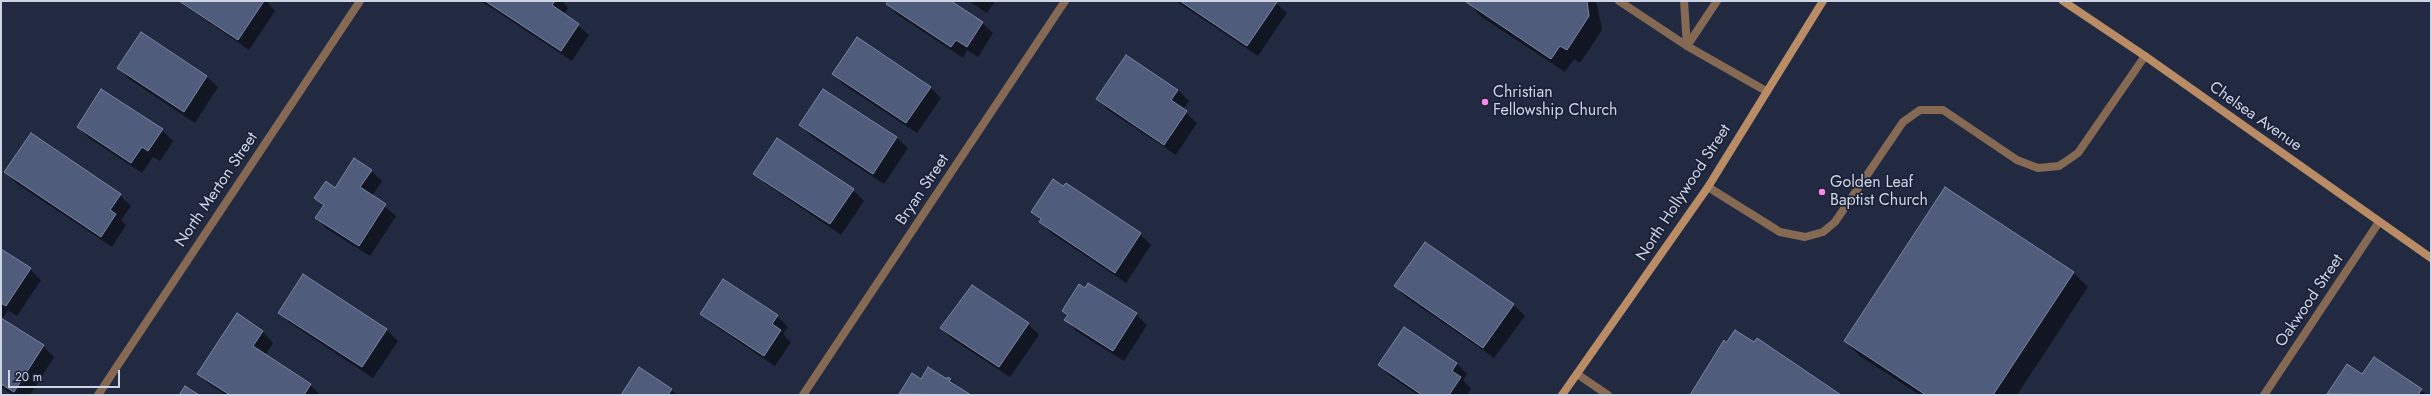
<!DOCTYPE html>
<html>
<head>
<meta charset="utf-8">
<style>
  body { margin:0 }
  #map { position:relative; width:2432px; height:396px; overflow:hidden; background:#222a42; font-family:Jost,sans-serif }
  canvas { display:block }
  .frame { position:absolute; inset:0; border:2px solid #ced4e3; pointer-events:none }
  .scale { position:absolute; left:8px; top:370px; width:112px; height:18px; box-sizing:border-box; border:2px solid #ced4e3; border-top:0; padding-left:5px; font-size:12px; line-height:14px; white-space:nowrap; color:#ced4e3; -webkit-text-stroke:3px #192037; paint-order:stroke }
</style>
</head>
<body>
<div id="map">
<canvas width="2432" height="396"></canvas>
<div class="frame"></div>
<div class="scale">20 m</div>
</div>
<script>
const g = document.querySelector('canvas').getContext('2d');
g.lineJoin = 'round';
function fillPath(path, color) { g.fillStyle = color; g.fill(path, 'evenodd'); }
const toPath = rows => new Path2D(rows.map(r => 'M' + r).join(''));
function trace(path, color, width, dash) { g.strokeStyle = color; g.lineWidth = width; g.lineCap = dash ? 'butt' : 'round'; g.setLineDash(dash || []); g.stroke(path); }
function drawText(font, color, halo, rows, align = 'center') {
  g.font = font + ' Jost,sans-serif'; g.lineWidth = 3.5; g.setLineDash([]); g.textBaseline = 'middle'; g.strokeStyle = halo; g.fillStyle = color; for (const [text, x, y, turn = 0] of rows) {
    g.save(); g.translate(x, y); g.rotate((+turn || 0) * Math.PI / 180); g.textAlign = isNaN(turn) ? turn : align; if (halo) g.strokeText(text, 0, 0); g.fillText(text, 0, 0); g.restore();
  }
}
fillPath(toPath([
  [178,1,266,1,275,11,249,50],
  [481,1,562,1,568,8,564,14,589,35,572,61],
  [889,1,949,1,982,23,993,33,978,57,967,50,963,58,898,15,887,4],
  [969,1,995,1,987,13],
  [1176,1,1274,1,1287,13,1258,56],
  [1468,1,1594,1,1597,4,1602,30,1580,63,1574,59,1565,72,1480,16],
  [141,33,207,77,218,87,195,123,129,79,118,68],
  [1126,56,1178,90,1189,101,1183,110,1197,123,1176,155,1108,110,1097,99],
  [833,74,930,87,941,98,917,133,844,85],
  [823,90,897,138,908,148,884,184,811,136,801,125],
  [102,91,162,130,173,141,160,161,153,157,142,173,89,138,78,127],
  [371,171,382,181,372,196,396,216,370,256,327,229,317,218,324,206,316,198],
  [6,172,120,195,131,206,121,220,126,225,112,247,16,183],
  [755,174,853,190,864,201,841,235,766,184],
  [1066,184,1140,234,1151,245,1126,283,1051,233,1032,212],
  [1945,188,2074,273,2088,287,2017,395,1920,395,1860,356,1845,341],
  [1425,243,1514,305,1525,316,1494,358,1406,297,1395,286],
  [1,250,30,269,41,280,17,316,8,310,2,319,43,346,54,357,30,395,13,395,1,387],
  [303,276,387,330,398,341,373,378,290,323,279,312],
  [723,280,777,316,788,327,783,334,791,342,775,366,712,324,701,314],
  [1063,311,1136,314,1147,325,1124,361,1076,331,1066,320,1068,316],
  [237,315,263,332,273,343,265,355,310,385,321,395,226,395,209,384,198,373],
  [1028,324,1039,335,1010,377,952,339,941,328],
  [1457,364,1467,374,1463,380,1471,389,1467,395,1418,395,1390,376,1379,365],
  [640,368,672,390,677,395,622,395],
  [2363,376,2421,390,2427,395,2328,394],
  [948,378,969,395,900,394,922,380,947,380]
]), '#0007');
const building = toPath([
  [179,1,264,1,238,40,179,1],
  [485,1,555,1,552,5,579,24,561,51,485,1],
  [888,1,951,1,983,22,967,47,956,40,951,47,886,4,888,1],
  [1180,1,1276,1,1277,2,1247,46,1180,1],
  [1467,1,1587,1,1589,16,1567,50,1560,46,1551,59,1466,2,1467,1],
  [141,32,207,76,184,112,117,68,141,32],
  [857,37,931,87,906,123,832,74,857,37],
  [1126,55,1178,90,1171,100,1187,111,1164,145,1096,99,1126,55],
  [101,89,163,129,148,151,142,147,131,163,77,127,101,89],
  [823,89,897,137,873,174,799,125,823,89],
  [31,133,121,194,110,210,116,214,101,237,4,172,31,133],
  [777,138,854,189,830,224,753,174,777,138],
  [354,158,372,170,360,187,386,204,359,246,315,218,324,205,314,198,326,181,335,188,354,158],
  [1053,179,1063,186,1066,183,1141,233,1115,273,1039,222,1041,219,1031,212,1053,179],
  [1945,187,2074,272,1993,395,1926,395,1844,341,1945,187],
  [1425,242,1514,304,1483,348,1394,286,1425,242],
  [1,249,31,268,6,306,1,303,1,249],
  [303,274,387,329,362,367,278,313,303,274],
  [723,279,778,315,772,324,781,330,764,356,700,314,723,279],
  [1088,283,1137,313,1113,351,1064,320,1068,315,1062,311,1079,284,1085,288,1088,283],
  [972,285,1029,323,999,367,940,328,972,285],
  [237,313,263,331,253,346,311,384,304,395,230,395,197,374,237,313],
  [1,318,44,345,14,392,1,384,1,318],
  [1404,327,1457,363,1452,371,1461,377,1449,395,1422,395,1378,365,1404,327],
  [1735,330,1754,342,1757,338,1841,395,1690,395,1724,340,1726,343,1735,330],
  [2374,357,2422,389,2418,395,2327,394,2347,364,2362,374,2374,357],
  [639,367,672,389,668,395,621,395,639,367],
  [928,367,947,379,948,377,951,379,949,381,971,395,899,394,912,373,921,379,928,367],
  [185,386,199,395,179,395,185,386]
]);
fillPath(building, '#505c7b');
trace(building, '#7b86a2', 1);
trace(toPath([
  [1619,1,1687,46,1766,91],
  [1684,1,1687,46],
  [1687,46,1717,1],
  [1708,187,1780,232,1805,237,1823,232,1835,222,1903,122,1920,110,1943,110,2017,160,2038,168,2059,166,2078,153,2145,56],
  [1577,374,1608,395]
]), '#866952', 8);
trace(toPath([
  [98,395,360,1],
  [803,395,1065,1],
  [2264,395,2379,222]
]), '#866952', 8);
trace(toPath([
  [2063,1,2145,56,2431,258],
  [1562,395,1708,187,1823,1]
]), '#ba8c66', 8);
for (const [x, y, r, color] of [
  [1485,102,4,"#fa87e8"],
  [1822,192,4,"#fa87e8"]
]) { const dot = new Path2D(); dot.arc(x, y, r, 0, 2 * Math.PI); g.fillStyle = color; g.fill(dot); trace(dot, '#192037', 1.5); }
drawText('16px', '#ced4e3', '#192037', [
  ["Christian",1493,93],
  ["Fellowship Church",1493,111],
  ["Golden Leaf",1830,183],
  ["Baptist Church",1830,201]
], 'left');
drawText('16px', '#ced4e3', '#192037', [
  ["Chelsea Avenue",2255,117,35],
  ["North Merton Street",217,190,-56],
  ["Bryan Street",923,190,-56],
  ["North Hollywood Street",1684,193,-57],
  ["Oakwood Street",2310,301,-56]
]);
</script>
</body>
</html>
